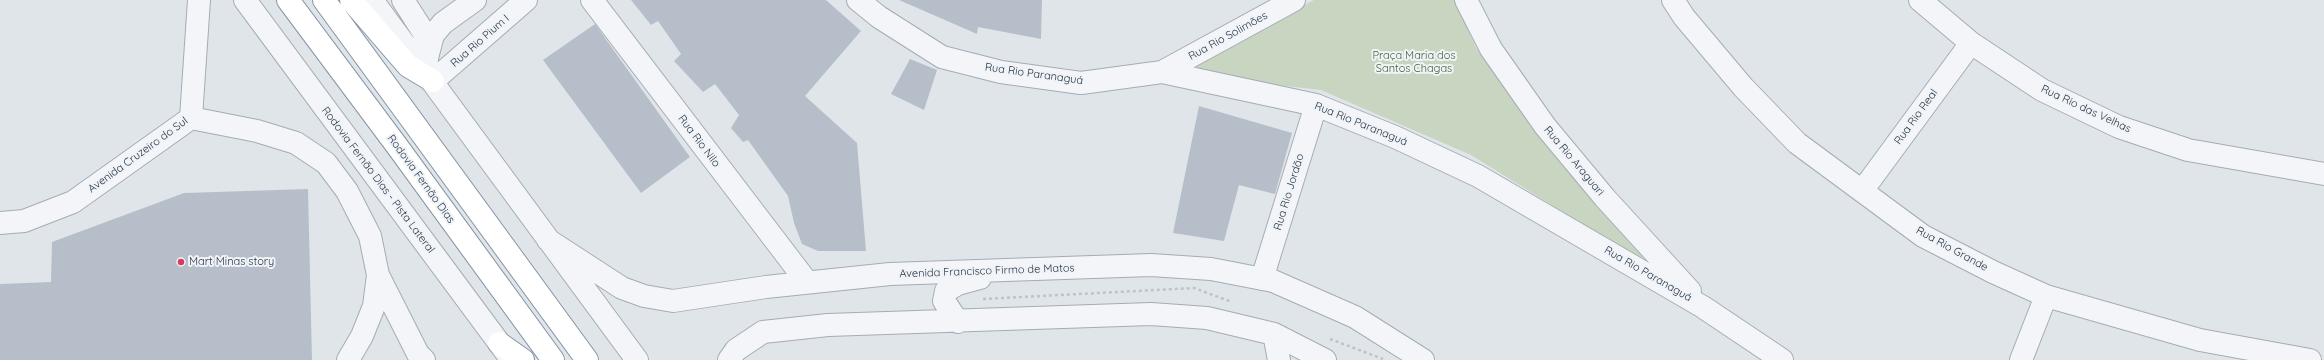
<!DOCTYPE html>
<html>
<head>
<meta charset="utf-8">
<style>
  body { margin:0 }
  canvas { display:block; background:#e0e5ea }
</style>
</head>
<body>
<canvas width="2324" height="360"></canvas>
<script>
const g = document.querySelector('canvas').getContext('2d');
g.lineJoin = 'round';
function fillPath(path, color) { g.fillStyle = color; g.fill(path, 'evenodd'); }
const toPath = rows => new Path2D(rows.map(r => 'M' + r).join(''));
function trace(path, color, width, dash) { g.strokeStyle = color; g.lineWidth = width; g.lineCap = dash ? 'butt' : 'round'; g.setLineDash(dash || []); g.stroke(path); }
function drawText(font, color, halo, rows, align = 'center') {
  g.font = font + ' Quicksand,sans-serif'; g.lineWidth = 4; g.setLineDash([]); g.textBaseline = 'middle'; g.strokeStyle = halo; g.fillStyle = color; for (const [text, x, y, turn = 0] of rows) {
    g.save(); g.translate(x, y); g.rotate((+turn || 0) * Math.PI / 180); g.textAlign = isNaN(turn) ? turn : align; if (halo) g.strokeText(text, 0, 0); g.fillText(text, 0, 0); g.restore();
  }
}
fillPath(toPath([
  [1314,0,1455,0,1476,48,1545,139,1645,248,1642,261,1471,155,1321,90,1200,76,1195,60]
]), '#c8d5c0');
fillPath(toPath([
  [631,0,826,0,861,31,805,96,857,143,866,251,818,251,802,244,794,223,788,196,748,140,743,142,731,128,739,115,715,84,703,92,674,61,681,54,658,21,651,25],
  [899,0,1042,0,1041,39,978,27,977,34],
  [595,24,690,157,641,193,543,60],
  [910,59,937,70,924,110,891,94],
  [1199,106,1292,133,1275,194,1239,185,1224,241,1173,233],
  [308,189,312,360,0,360,0,284,51,282,52,242,184,193]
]), '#b6bfc9');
const minor = toPath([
  [245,0,511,359],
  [372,0,637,360],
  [403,0,424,33,428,54,425,70],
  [592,0,807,282],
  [858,0,879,17,942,57,1001,72,1081,83,1162,72,1316,105,1395,137,1478,176,1703,307,1782,360],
  [1466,0,1491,49,1545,126,1605,198,1690,291],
  [1673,0,1684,17,1743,87,1797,143,1923,236,1993,272,2046,296,2200,340,2310,360],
  [1920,0,1971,43,2042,90,2119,127,2188,150,2324,174],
  [428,54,433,35,443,23,475,0],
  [1162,72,1294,0],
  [433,81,526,0],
  [191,118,257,131,296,143,326,163,347,191,370,236,378,275,374,306,362,336,348,360],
  [1862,191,1971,43],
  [0,223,24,221,73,202,191,118,199,0],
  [548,240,622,288,644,296,673,301,766,287,890,274,1151,265,1211,269,1273,281,1355,317,1423,360],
  [378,275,418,354,424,360],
  [1262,279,1316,105],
  [958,322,944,301,946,291,958,284,980,278],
  [1274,334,1279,360],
  [729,360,736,350,763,332,828,325,1151,314,1207,318,1274,334,1325,360],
  [2021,360,2046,296]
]);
const highway = toPath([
  [288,0,397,146,553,360],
  [324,0,587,360],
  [351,0,408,66,433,81],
  [499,343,523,360]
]);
trace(minor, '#a5acb5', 24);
trace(highway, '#8694a3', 24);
trace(toPath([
  [983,299,1194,288,1232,302],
  [1330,339,1383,359]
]), '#bec3c9', 2.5, [3, 3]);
trace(minor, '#f3f5f8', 22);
trace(highway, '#fff', 22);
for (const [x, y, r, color] of [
  [181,262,4,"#dc3961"]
]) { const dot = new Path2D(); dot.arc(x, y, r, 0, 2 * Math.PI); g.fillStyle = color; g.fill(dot); trace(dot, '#f0f4f8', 1.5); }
drawText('11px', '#273444', '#f0f4f8', [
  ["Rua Rio Solimões",1228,36,-29],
  ["Rua Rio Pium I",480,41,-41],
  ["Rua Rio Paranaguá",1034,74,8],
  ["Rua Rio das Velhas",2086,109,25],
  ["Rua Rio Real",1916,117,-54],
  ["Rua Rio Paranaguá",1361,124,22],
  ["Rua Rio Nilo",699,141,53],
  ["Avenida Cruzeiro do Sul",138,155,-36],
  ["Rua Rio Araguari",1574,161,50],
  ["Rodovia Fernão Dias",421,179,54],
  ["Rodovia Fernão Dias - Pista Lateral",378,180,53],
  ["Rua Rio Jordão",1289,192,-73],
  ["Rua Rio Grande",1952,249,29],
  ["Avenida Francisco Firmo de Matos",987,271,-2],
  ["Rua Rio Paranaguá",1648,274,30]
]);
drawText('11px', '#406133', '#f0f4f8', [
  ["Praça Maria dos",1414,56],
  ["Santos Chagas",1414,69]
]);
drawText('11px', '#273444', '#f0f4f8', [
  ["Mart Minas story",189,262]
], 'left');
</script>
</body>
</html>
